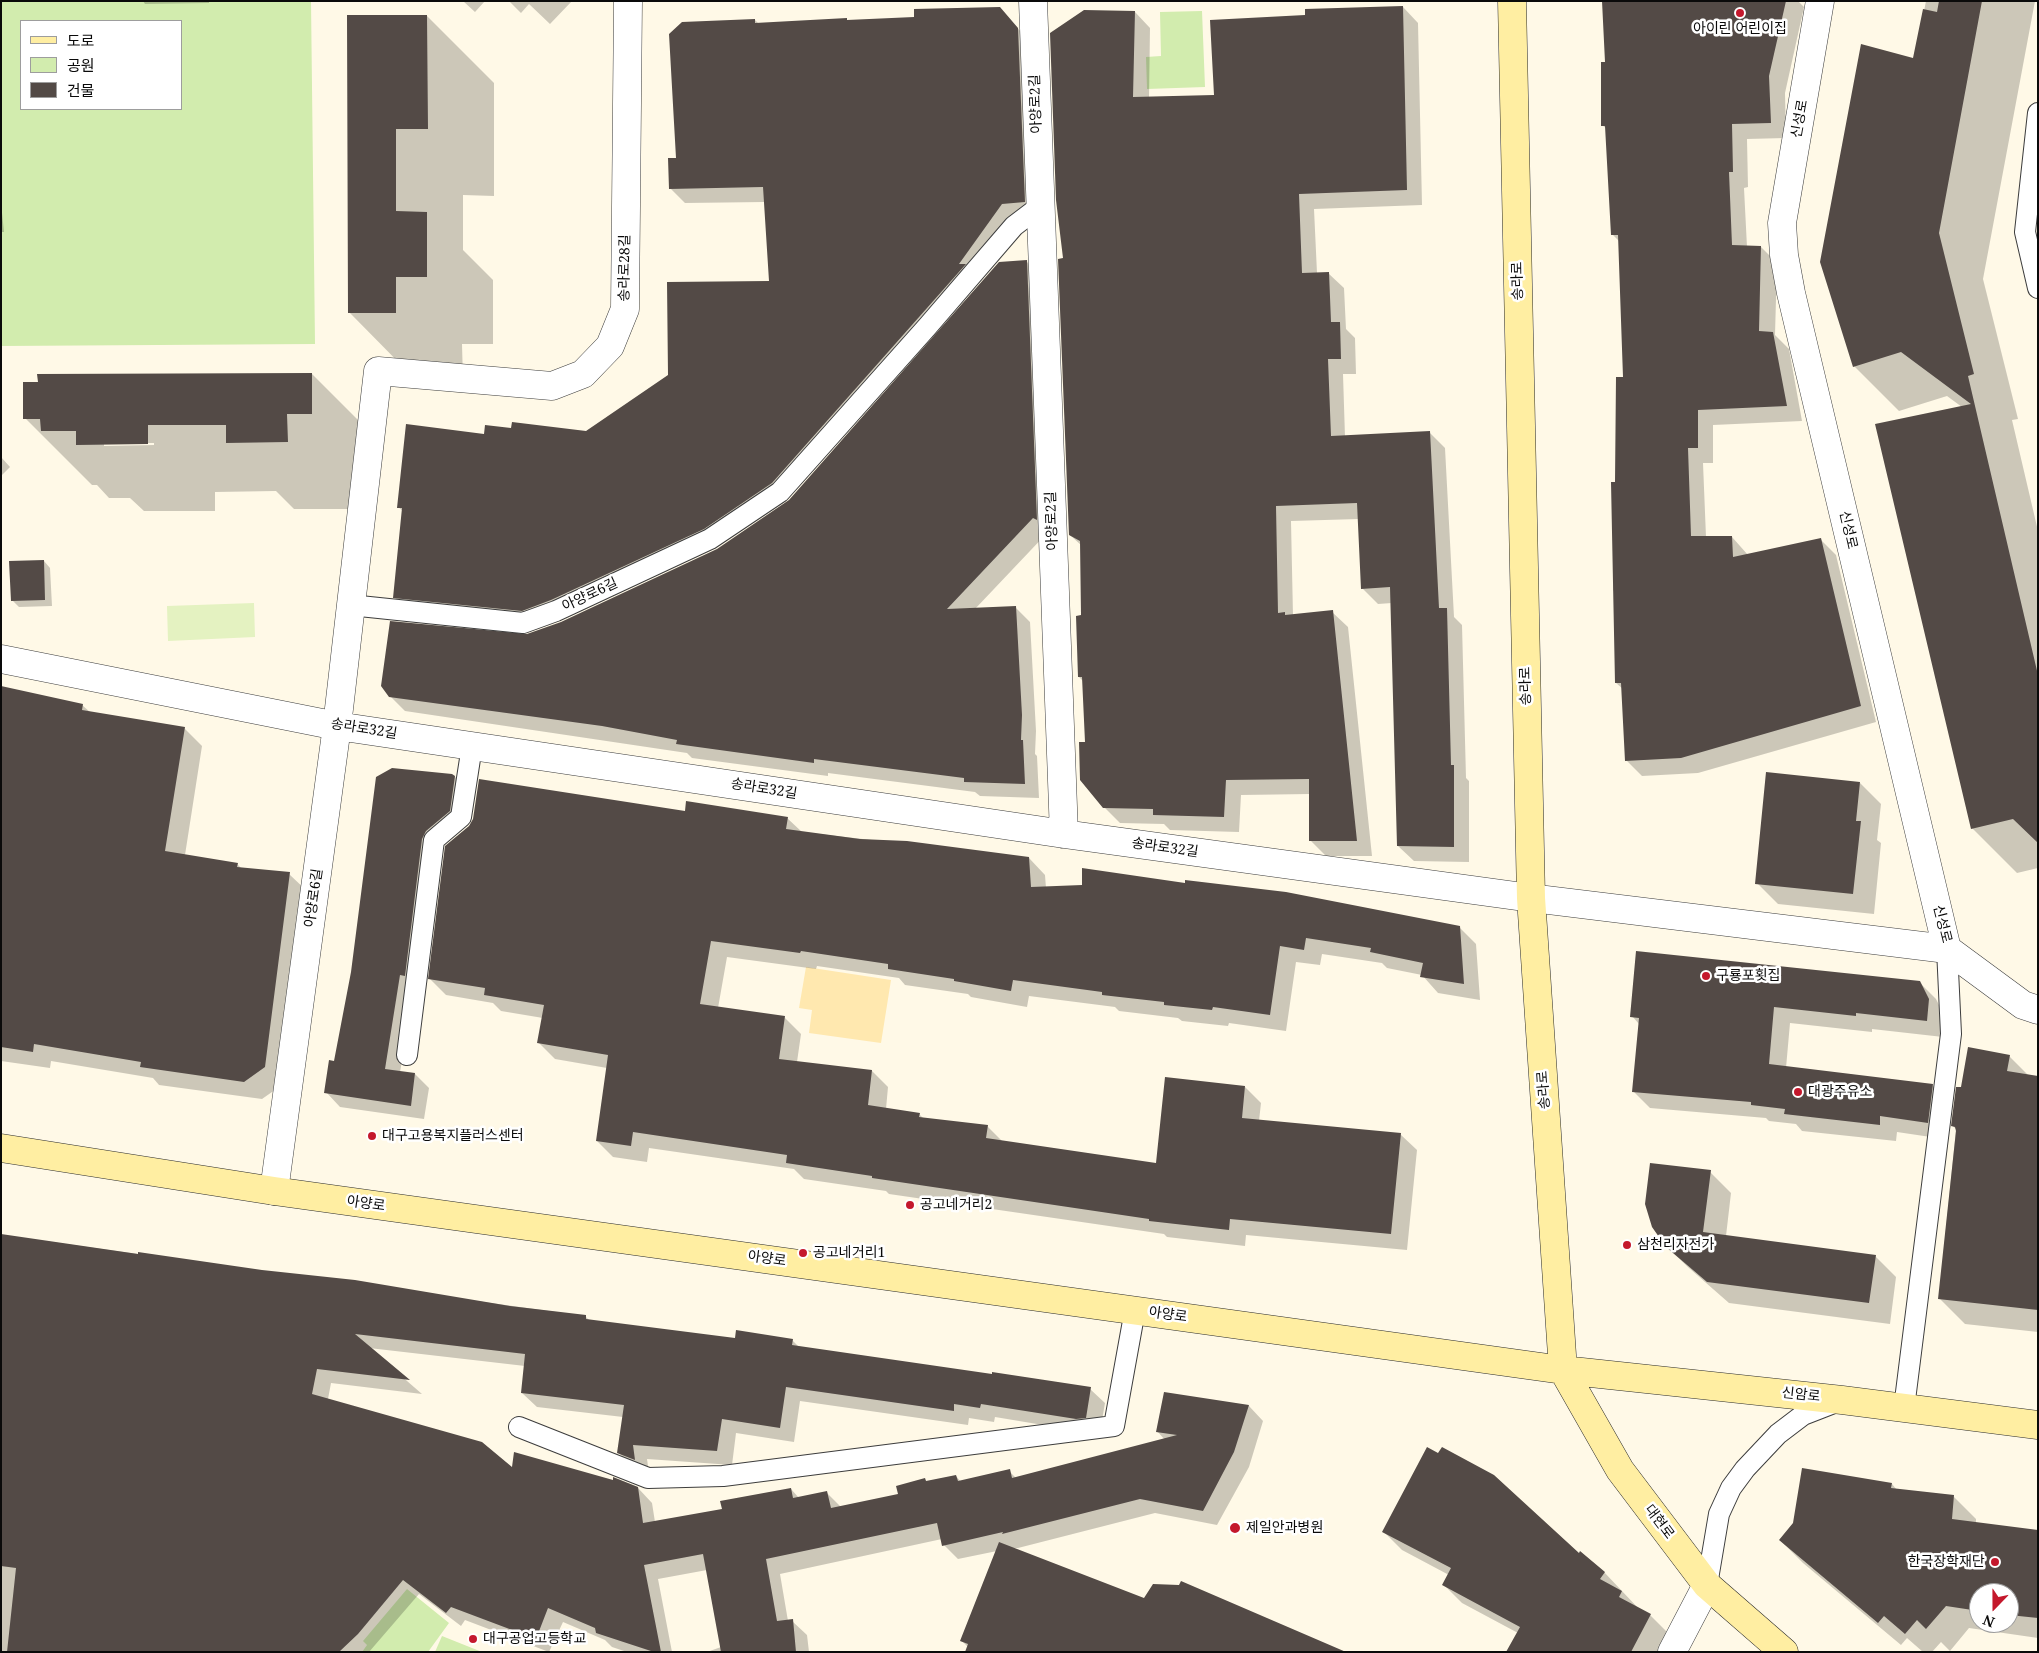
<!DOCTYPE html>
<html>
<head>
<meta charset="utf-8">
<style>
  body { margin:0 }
  #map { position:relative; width:2039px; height:1653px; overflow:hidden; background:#fff9e7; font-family:"Noto Serif","Noto Sans KR",serif }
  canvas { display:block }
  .frame { position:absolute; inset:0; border:2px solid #0a0a0a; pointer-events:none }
  .legend { position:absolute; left:20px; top:20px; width:162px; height:90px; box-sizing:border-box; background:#fff; border:1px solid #9d9d9d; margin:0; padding:6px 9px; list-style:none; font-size:15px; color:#0a0a0a }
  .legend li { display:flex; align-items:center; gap:10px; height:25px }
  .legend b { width:25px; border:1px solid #9d9d9d }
  .north { position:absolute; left:1969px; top:1583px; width:50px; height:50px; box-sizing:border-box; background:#fff; border:1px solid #9d9d9d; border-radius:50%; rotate:202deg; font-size:14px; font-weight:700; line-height:20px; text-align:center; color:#0a0a0a }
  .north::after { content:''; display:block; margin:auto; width:18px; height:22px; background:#c4182c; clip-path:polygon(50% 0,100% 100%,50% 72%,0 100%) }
</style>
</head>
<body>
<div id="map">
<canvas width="2039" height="1653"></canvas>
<div class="frame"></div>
<ul class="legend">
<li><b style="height:6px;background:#ffeea2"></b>도로</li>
<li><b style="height:14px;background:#d2ecae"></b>공원</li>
<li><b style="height:14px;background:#534a46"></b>건물</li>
</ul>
<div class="north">N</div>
</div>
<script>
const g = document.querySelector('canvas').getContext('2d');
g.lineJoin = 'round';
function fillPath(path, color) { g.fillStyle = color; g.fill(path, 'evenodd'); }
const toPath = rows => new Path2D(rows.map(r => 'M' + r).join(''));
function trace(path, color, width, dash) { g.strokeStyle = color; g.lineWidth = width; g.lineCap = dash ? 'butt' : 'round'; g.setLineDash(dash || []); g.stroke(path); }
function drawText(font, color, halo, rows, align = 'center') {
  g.font = font + ' "Noto Serif","Noto Sans KR",serif'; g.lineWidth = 5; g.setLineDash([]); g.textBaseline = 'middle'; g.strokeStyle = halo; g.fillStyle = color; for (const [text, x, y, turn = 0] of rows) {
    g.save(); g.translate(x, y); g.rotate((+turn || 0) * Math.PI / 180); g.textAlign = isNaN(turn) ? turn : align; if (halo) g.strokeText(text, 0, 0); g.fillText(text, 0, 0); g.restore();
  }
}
fillPath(toPath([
  [1,1,311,1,315,344,1,346],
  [21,21,181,21,181,109,21,109],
  [1202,11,1205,87,1147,89,1146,57,1161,56,1160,12],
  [407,1589,449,1623,428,1652,362,1652,367,1645,363,1641],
  [442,1636,482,1652,435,1652]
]), '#d2ecae');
fillPath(toPath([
  [806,967,891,980,881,1043,809,1033,812,1010,799,1008]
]), '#ffe8af');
fillPath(toPath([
  [254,603,255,637,168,641,167,606]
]), '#e4f2c1');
fillPath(toPath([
  [143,1,209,1,209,3,145,4],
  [463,1,485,1,475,12],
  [509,1,572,1,550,24,529,4,521,13],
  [1603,1,1798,1,1804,7,1785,93,1786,138,1747,139,1748,187,1744,188,1747,247,1761,247,1777,263,1775,335,1789,349,1802,421,1713,425,1713,463,1703,463,1706,537,1732,537,1748,555,1820,539,1836,555,1876,722,1698,773,1642,776,1626,760,1623,689,1616,683,1614,591,1613,590,1616,484,1624,379,1619,241,1613,235,1607,129,1602,125,1606,63],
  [1926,1,2035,1,1983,279,2018,419,2012,420,2038,531,2038,868,2017,873,1972,828,1962,407,1947,396,1899,411,1854,366],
  [1403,7,1418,23,1422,205,1314,209,1317,273,1328,273,1344,288,1346,329,1355,338,1356,374,1343,374,1345,437,1429,432,1445,448,1454,617,1462,625,1466,778,1469,781,1469,862,1414,861,1398,846,1392,603,1378,604,1362,588,1359,519,1291,521,1293,616,1332,612,1348,627,1372,856,1326,856,1311,841,1310,794,1241,795,1239,832,1170,830,1164,824,1120,823,1104,807,1087,744,1083,681,1079,677,1082,617,1082,546,1070,535,1064,259,1135,12,1150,28,1149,98,1215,97,1306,17],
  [999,8,1033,45,1039,217,1017,218,787,498,567,615,410,612,394,597,403,511,398,507,485,435,512,429,587,432,669,375,770,282,765,202,685,203,670,188,677,159,755,20,759,24,846,19,849,22,916,19],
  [349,16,427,16,494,83,494,196,463,195,463,250,493,280,493,344,462,344,463,380,416,380,349,312],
  [1,203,4,232,1,232],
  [1027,262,1041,276,1048,532,975,609,1016,608,1030,622,1036,731,1035,754,1037,756,1039,798,980,796,975,792,828,773,828,776,692,758,687,753,405,711,390,696,527,636,562,623,717,550,790,501],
  [312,374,379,441,354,509,294,509,276,491,215,492,215,511,144,511,130,498,109,498,97,485,92,485,25,418],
  [104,443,154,443,154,445,104,446],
  [1,457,10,467,1,476],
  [44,561,50,568,52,606,19,607,12,600],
  [1,687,82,705,90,712,184,728,202,746,185,855,237,864,241,868,289,874,307,891,282,1085,262,1099,159,1085,153,1078,51,1061,50,1068,1,1061],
  [455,777,469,791,440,845,400,1072,415,1074,429,1088,424,1119,340,1107,326,1092,335,1063,352,972,378,778],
  [1860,783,1881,804,1877,840,1881,843,1874,914,1778,904,1757,883],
  [686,812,787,818,802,832,1029,858,1045,875,1046,888,1459,927,1476,944,1480,1000,1438,993,1422,975,1387,968,1382,963,1322,954,1320,965,1296,962,1286,1031,1229,1023,1228,1026,1182,1021,1178,1018,1119,1011,1115,1007,1029,996,1027,1007,971,997,968,994,905,985,899,978,817,966,816,969,727,957,718,1008,784,1017,801,1034,797,1062,872,1071,888,1087,886,1109,919,1114,924,1119,987,1126,1003,1142,1157,1164,1245,1087,1261,1103,1259,1121,1400,1134,1417,1150,1407,1250,1246,1235,1245,1246,1167,1237,1164,1234,889,1194,886,1191,804,1179,794,1169,649,1148,647,1162,613,1157,597,1141,607,1068,555,1059,539,1043,543,1018,501,1011,493,1003,446,995,430,979],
  [1919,982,1936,999,1945,1017,1943,1037,1872,1029,1872,1032,1790,1023,1786,1068,1932,1085,1949,1102,1944,1139,1897,1132,1896,1141,1802,1131,1796,1124,1769,1121,1766,1118,1650,1108,1634,1092,1639,1024,1632,1016],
  [2009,1056,2029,1076,2038,1077,2038,1332,1965,1324,1939,1298,1956,1129,1953,1126,1962,1089],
  [1710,1172,1731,1193,1726,1236,1875,1256,1896,1277,1890,1324,1729,1303,1689,1268,1667,1247],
  [1,1235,585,1316,590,1321,736,1339,792,1340,800,1348,1090,1389,1105,1403,1100,1432,1091,1433,995,1417,994,1422,969,1418,968,1425,800,1401,794,1442,736,1433,732,1465,647,1459,649,1473,633,1467,618,1452,623,1417,537,1407,522,1393,525,1366,369,1348,422,1394,331,1383,328,1399,513,1469,638,1488,652,1503,655,1522,723,1510,791,1489,799,1498,826,1492,841,1507,899,1495,925,1480,928,1482,956,1476,961,1482,1009,1471,1016,1478,1165,1440,1157,1431,1165,1393,1249,1406,1263,1421,1249,1467,1217,1525,1155,1513,1018,1548,1011,1548,1144,1599,1314,1639,968,1647,961,1640,997,1551,958,1559,944,1545,942,1539,780,1574,788,1621,792,1621,807,1635,809,1652,707,1652,721,1647,707,1570,658,1579,672,1652,627,1652,612,1647,605,1640,563,1622,549,1652,465,1620,461,1626,419,1594,369,1652,1,1652],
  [1892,1484,1897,1490,1953,1496,1976,1519,1976,1524,2038,1531,2038,1638,1969,1628,1950,1651,1941,1642,1932,1652,1923,1652,1907,1638,1901,1645,1803,1563,1780,1540],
  [1979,1593,2009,1593,2009,1623,1979,1623],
  [1384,1532,1579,1555,1604,1572,1639,1609,1650,1615,1669,1634,1659,1652,1507,1652,1518,1633,1462,1603,1444,1585,1449,1575,1402,1550]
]), '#0003');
fillPath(toPath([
  [1602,1,1786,1,1769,76,1771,123,1732,124,1733,172,1729,172,1732,245,1761,246,1759,331,1773,332,1787,406,1698,410,1698,448,1688,448,1691,536,1732,536,1733,557,1821,538,1861,706,1681,758,1625,761,1621,683,1615,683,1611,482,1615,482,1616,377,1623,377,1618,235,1611,235,1605,126,1601,126,1601,62,1605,62],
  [1939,1,1982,1,1939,233,1974,374,1968,376,2038,675,2038,843,2013,819,1971,829,1875,424,1971,404,1901,352,1853,367,1820,262,1861,44,1913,58,1923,9,1937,12],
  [1403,6,1407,190,1299,194,1302,273,1329,272,1331,322,1340,322,1341,359,1328,359,1331,436,1430,431,1439,608,1447,608,1451,765,1454,765,1454,847,1397,846,1390,587,1361,589,1357,503,1276,506,1278,613,1285,612,1285,615,1333,610,1357,841,1309,841,1309,779,1226,780,1224,817,1153,815,1153,809,1103,808,1080,780,1079,742,1085,742,1082,677,1078,677,1076,616,1081,615,1080,541,1069,535,1058,259,1063,258,1056,200,1050,33,1084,10,1135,11,1133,97,1214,95,1210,20,1305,15,1305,9],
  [1000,7,1018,28,1025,202,1002,204,959,264,966,264,772,483,704,529,551,600,522,611,393,598,402,508,397,508,406,424,484,434,485,425,511,428,512,422,586,431,668,375,667,282,769,281,763,187,669,189,668,158,676,158,669,34,682,22,755,19,755,23,847,18,847,20,914,17,914,9],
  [347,15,427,15,428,129,396,129,396,211,427,212,427,277,396,277,396,313,348,313],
  [1027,260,1037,520,1033,518,947,609,1016,606,1022,715,1021,740,1023,740,1025,784,964,782,964,778,814,759,814,763,676,744,677,740,602,726,389,697,381,686,390,621,527,634,561,622,717,549,789,500,999,262],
  [312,373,312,414,287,414,288,442,226,443,226,425,148,425,148,444,76,445,76,431,41,431,40,419,23,419,23,382,38,382,37,374],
  [44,560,45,600,11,601,9,561],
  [1,686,83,704,82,710,185,727,165,851,238,863,237,867,290,872,265,1067,244,1082,140,1067,141,1062,34,1044,33,1052,1,1047],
  [392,768,452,774,455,776,450,811,426,831,422,839,405,976,400,975,385,1069,415,1073,411,1106,324,1093,329,1060,334,1061,351,972,376,777],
  [1766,772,1860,782,1856,821,1861,821,1853,894,1755,884],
  [479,779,685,811,686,801,788,817,786,829,860,839,907,841,1029,857,1031,887,1082,885,1082,868,1185,883,1185,880,1286,892,1460,926,1464,984,1420,977,1423,963,1370,952,1371,948,1306,938,1304,950,1280,946,1270,1015,1213,1007,1212,1010,1164,1005,1164,1002,1102,995,1102,992,1013,980,1011,991,954,981,954,979,888,969,888,964,801,951,800,953,711,941,700,1004,785,1016,779,1059,872,1070,868,1105,920,1113,919,1117,988,1125,986,1138,1156,1163,1165,1077,1245,1086,1242,1118,1401,1133,1391,1234,1230,1219,1229,1230,1149,1221,1149,1219,872,1178,872,1176,786,1163,787,1155,633,1132,631,1146,596,1141,608,1055,537,1043,544,1005,484,995,485,988,428,979,445,846,469,826,473,819],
  [1636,951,1920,981,1929,999,1927,1021,1856,1013,1856,1016,1774,1007,1769,1064,1933,1084,1928,1123,1880,1116,1880,1125,1784,1114,1785,1109,1751,1105,1751,1102,1632,1092,1639,1018,1630,1017],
  [1968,1047,2010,1055,2007,1071,2038,1076,2038,1310,1938,1299,1956,1131,1955,1127,1951,1126,1956,1087,1961,1087],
  [1650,1163,1711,1170,1703,1232,1876,1255,1869,1303,1707,1282,1666,1247,1652,1227,1645,1204],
  [1,1234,138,1254,138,1252,262,1270,355,1280,510,1306,586,1315,586,1319,735,1338,736,1330,793,1339,792,1345,992,1374,992,1372,1091,1387,1086,1418,1076,1419,981,1404,980,1408,954,1404,954,1411,786,1387,780,1428,722,1419,717,1451,633,1445,635,1460,617,1453,624,1405,521,1393,525,1354,355,1334,410,1380,317,1369,312,1394,482,1442,512,1467,514,1452,613,1480,613,1477,638,1487,643,1523,722,1509,720,1501,791,1488,793,1498,827,1491,831,1508,898,1494,896,1486,925,1478,926,1481,956,1475,958,1481,1010,1469,1012,1478,1177,1435,1156,1432,1164,1392,1249,1405,1234,1452,1203,1511,1140,1499,1002,1534,1003,1532,942,1546,937,1523,766,1559,777,1621,793,1619,796,1652,721,1652,703,1554,644,1565,661,1652,654,1652,596,1633,595,1628,548,1608,536,1639,451,1607,446,1613,403,1580,358,1634,339,1652,7,1652,16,1568,1,1566],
  [1427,1447,1438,1453,1442,1447,1494,1475,1579,1553,1580,1551,1605,1572,1600,1579,1622,1591,1619,1597,1651,1614,1631,1652,1506,1652,1520,1627,1442,1585,1451,1568,1382,1532],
  [1802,1468,1892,1483,1891,1488,1954,1495,1952,1519,2038,1530,2038,1618,2009,1615,2009,1593,1979,1593,1979,1611,1946,1606,1926,1629,1917,1620,1905,1634,1884,1616,1878,1623,1779,1540,1793,1523],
  [999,1542,1144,1598,1153,1584,1179,1585,1181,1581,1346,1652,965,1652,968,1644,960,1641]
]), '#534a46');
const lane = toPath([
  [2038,113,2025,232,2038,288],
  [350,605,523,623,556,611,710,539,780,492,927,327,1014,226,1039,207],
  [407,1055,434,840,461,817,472,746],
  [1904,1408,1951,1034,1947,949],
  [519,1427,648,1478,723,1476,1114,1426,1135,1310],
  [1707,1585,1719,1514,1731,1488,1745,1469,1778,1434,1803,1415,1839,1401]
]);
const street = toPath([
  [1033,1,1064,834],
  [1820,1,1782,223,1784,255,1791,293,1947,949,2023,1005,2038,1010],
  [1,659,337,726,1064,834,1531,898,1947,949],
  [274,1191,337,726,378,371,552,386,583,374,610,346,625,309,628,1],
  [1672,1652,1707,1585]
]);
const secondary = toPath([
  [1512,1,1531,898,1563,1370,1620,1470,1707,1585,1784,1652],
  [1,1148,274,1191,1563,1370,1842,1400,2038,1425]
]);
trace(lane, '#3d3d3d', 22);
trace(street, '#3d3d3d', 29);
trace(secondary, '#2c2c2c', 29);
trace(lane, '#fff', 20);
trace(street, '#fff', 28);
trace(secondary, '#ffeea2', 28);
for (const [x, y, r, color] of [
  [1740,13,5,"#c4182c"],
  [1706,976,5,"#c4182c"],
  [1798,1092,5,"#c4182c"],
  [372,1136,5,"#c4182c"],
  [910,1205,5,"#c4182c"],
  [1627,1245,5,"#c4182c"],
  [803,1253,5,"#c4182c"],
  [1235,1528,6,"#c4182c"],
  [1995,1562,5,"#c4182c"],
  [473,1639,5,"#c4182c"]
]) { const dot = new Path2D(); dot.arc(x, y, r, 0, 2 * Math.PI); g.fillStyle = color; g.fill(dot); trace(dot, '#fff', 2); }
drawText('14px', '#0a0a0a', '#fff', [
  ["아이린 어린이집",1740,29,"center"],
  ["구룡포횟집",1716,976],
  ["대광주유소",1808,1092],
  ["대구고용복지플러스센터",382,1136],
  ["공고네거리2",920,1205],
  ["삼천리자전가",1637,1245],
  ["공고네거리1",813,1253],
  ["제일안과병원",1246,1528],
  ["한국장학재단",1985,1562,"right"],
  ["대구공업고등학교",483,1639]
], 'left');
drawText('14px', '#0a0a0a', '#fff', [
  ["아양로2길",1036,104,-92],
  ["신성로",1800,119,-80],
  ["송라로28길",625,268,-89],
  ["송라로",1518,281,-91],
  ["아양로2길",1052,521,-92],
  ["신성로",1848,530,77],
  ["아양로6길",590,595,-25],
  ["송라로",1526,686,-91],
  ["송라로32길",364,729,9],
  ["송라로32길",764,789,9],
  ["송라로32길",1165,848,8],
  ["아양로6길",314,898,-82],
  ["신성로",1942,924,76],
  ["송라로",1544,1090,-94],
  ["아양로",366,1204,8],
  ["아양로",767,1259,8],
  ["아양로",1168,1315,8],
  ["신암로",1801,1395,6],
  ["대현로",1659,1522,53]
]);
</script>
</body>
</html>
